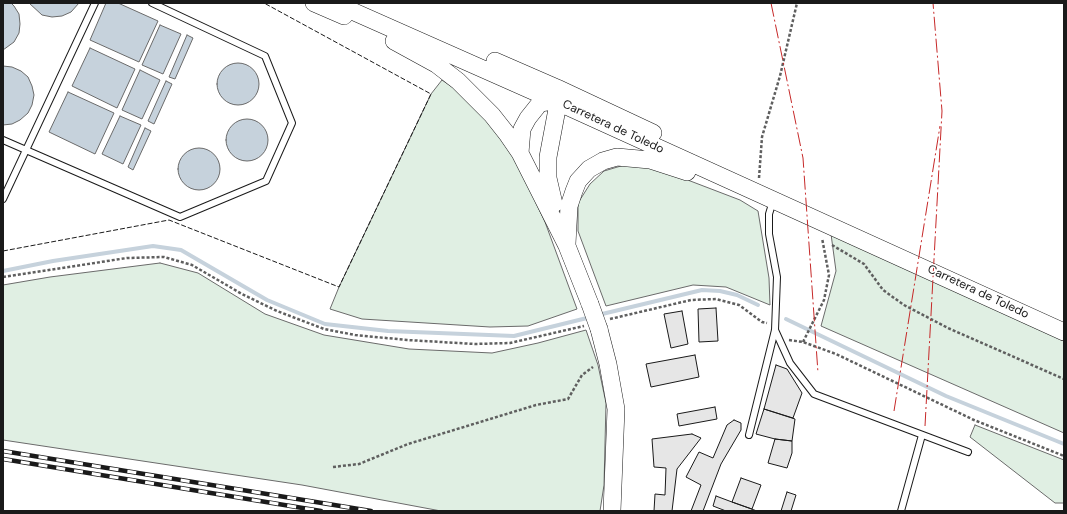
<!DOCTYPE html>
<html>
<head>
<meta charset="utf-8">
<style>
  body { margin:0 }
  #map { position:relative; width:1067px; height:514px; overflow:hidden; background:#fff; font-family:"DM Sans",sans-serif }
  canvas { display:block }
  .frame { position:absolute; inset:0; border:4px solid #1a1a1a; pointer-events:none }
</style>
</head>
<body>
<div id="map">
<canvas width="1067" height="514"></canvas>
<div class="frame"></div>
</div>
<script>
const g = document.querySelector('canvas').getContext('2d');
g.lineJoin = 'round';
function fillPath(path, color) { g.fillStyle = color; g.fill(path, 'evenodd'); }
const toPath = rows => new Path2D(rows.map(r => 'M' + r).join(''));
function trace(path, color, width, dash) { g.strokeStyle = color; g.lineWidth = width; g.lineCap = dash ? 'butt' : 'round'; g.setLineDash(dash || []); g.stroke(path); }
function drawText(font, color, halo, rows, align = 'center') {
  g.font = font + ' "DM Sans",sans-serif'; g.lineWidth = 3; g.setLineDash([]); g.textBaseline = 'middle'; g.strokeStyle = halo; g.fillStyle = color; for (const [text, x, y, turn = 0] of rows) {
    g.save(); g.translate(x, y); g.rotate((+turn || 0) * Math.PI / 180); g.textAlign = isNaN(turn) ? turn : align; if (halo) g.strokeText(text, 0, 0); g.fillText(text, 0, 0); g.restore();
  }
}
const green = toPath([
  [442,80,473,102,512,151,545,222,577,309,528,326,490,327,362,319,330,309,339,287,431,94,442,80],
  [631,163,672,174,740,200,758,211,769,278,770,305,726,287,693,285,606,306,578,231,578,203,590,184,604,171,631,163],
  [831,234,1064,339,1064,433,821,326,836,271,831,234],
  [160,263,198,273,265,314,324,335,409,349,492,353,538,343,586,330,598,365,606,403,604,485,600,511,441,511,302,485,3,440,3,285,50,277,160,263],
  [975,425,1064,460,1064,503,1055,503,970,437,975,425]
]);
fillPath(green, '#e0efe3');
trace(green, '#6a6a6a', 1);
const water = toPath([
  [3,3,11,3,14,6,19,14,20,24,19,33,14,42,3,50,3,3],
  [29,3,79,3,71,12,62,16,52,17,42,15,29,3],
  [106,3,118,3,158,21,139,62,90,40,106,3],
  [160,25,181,34,163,74,142,65,160,25],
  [187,35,193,38,175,79,169,77,187,35],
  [90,48,135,69,117,108,72,86,90,48],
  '217 84a21 21 0 1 1 42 0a21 21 0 1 1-42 0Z',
  [3,66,12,67,21,71,28,77,32,86,34,95,32,105,28,113,20,120,12,124,3,125,3,66],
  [140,70,160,80,142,119,122,110,140,70],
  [166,81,172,84,154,124,148,121,166,81],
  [68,92,114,113,95,154,49,132,68,92],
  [120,116,141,125,123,164,102,154,120,116],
  '226 140a21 21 0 1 1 42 0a21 21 0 1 1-42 0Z',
  [145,128,151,131,133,170,128,167,145,128],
  '178 169a21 21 0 1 1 42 0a21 21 0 1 1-42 0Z'
]);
fillPath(water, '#c6d2dc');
trace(water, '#6a6a6a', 1);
trace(toPath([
  [3,271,53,261,153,246,181,250,267,300,325,324,388,331,514,336,591,317],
  [598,315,702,290,720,291,737,295,758,305],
  [786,319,946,396,1064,444]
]), '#c6d2dc', 4);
const building = toPath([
  [716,308,718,341,699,342,698,309,716,308],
  [682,311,688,344,671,348,664,314,682,311],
  [695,355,699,377,651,387,646,364,695,355],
  [776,365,787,369,802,393,793,418,764,409,776,365],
  [715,407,717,419,679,426,677,414,715,407],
  [764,409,795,419,792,441,775,439,756,434,764,409],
  [734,420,741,423,741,430,721,464,703,511,691,511,701,485,686,477,699,452,713,458,727,425,734,420],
  [692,434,701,438,677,469,672,511,654,511,655,494,665,495,666,468,654,467,652,439,692,434],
  [775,439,792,441,792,453,787,468,768,463,775,439],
  [741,478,761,485,752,509,732,502,741,478],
  [787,492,796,495,791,511,781,511,787,492],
  [716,496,732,502,757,511,726,511,713,506,716,496]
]);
fillPath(building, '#e6e6e6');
trace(building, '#1a1a1a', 1);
const lane = toPath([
  [3,140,180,217,266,181,292,123,265,56,152,3],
  [3,199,95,3],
  [775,330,790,363,814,394,968,452],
  [749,435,775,330,777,277,769,234,769,214,773,201],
  [901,511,922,435]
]);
const secondary = toPath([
  [314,3,344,16],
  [334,3,553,100,1064,332],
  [394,41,436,64,458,81,492,115,507,134,520,153,567,246,590,304],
  [495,61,557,88,653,133],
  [548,95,553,100,557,109,548,157,548,178,554,204],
  [520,153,522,129,528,118,540,103,559,100],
  [567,244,569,206,574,191,578,181,589,169,603,161,617,157,650,160,687,172],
  [599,329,608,364,616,409,612,511]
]);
trace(lane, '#1a1a1a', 8);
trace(secondary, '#1a1a1a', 18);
trace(toPath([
  [759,178,762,137,780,76,797,3],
  [832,245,864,264,883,290,904,305,948,328,1064,379],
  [3,277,127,258,164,257,192,265,242,294,277,311,324,329,355,335,407,340,475,344,510,343,584,326],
  [610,319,691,300,716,299,739,305,762,322,767,323],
  [789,340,803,342,836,354,974,420,1064,456],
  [803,342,824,300,829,275,822,238],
  [333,467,359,464,408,444,536,405,568,399,582,375,593,367]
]), '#5f5f5f', 2.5, [3, 2]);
trace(lane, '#fff', 6);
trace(secondary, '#fff', 17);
const rail = toPath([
  [3,451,371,511],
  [3,459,321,511]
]);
trace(rail, '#1a1a1a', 4.5);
trace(rail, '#fff', 3, [9]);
const secondaryBridge = toPath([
  [590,304,599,329]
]);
trace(secondaryBridge, '#1a1a1a', 18, []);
trace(secondaryBridge, '#fff', 17);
trace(toPath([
  [3,251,169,220,339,287,431,94,264,3]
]), '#1a1a1a', 1, [5, 2]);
trace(toPath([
  [771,3,803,158,818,373],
  [894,411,940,126],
  [925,426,942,111,933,3]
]), '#c62828', 1, [14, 3, 2, 3]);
drawText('12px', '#1a1a1a', '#fff', [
  ["Carretera de Toledo",613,127,25],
  ["Carretera de Toledo",978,292,25]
]);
</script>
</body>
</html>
